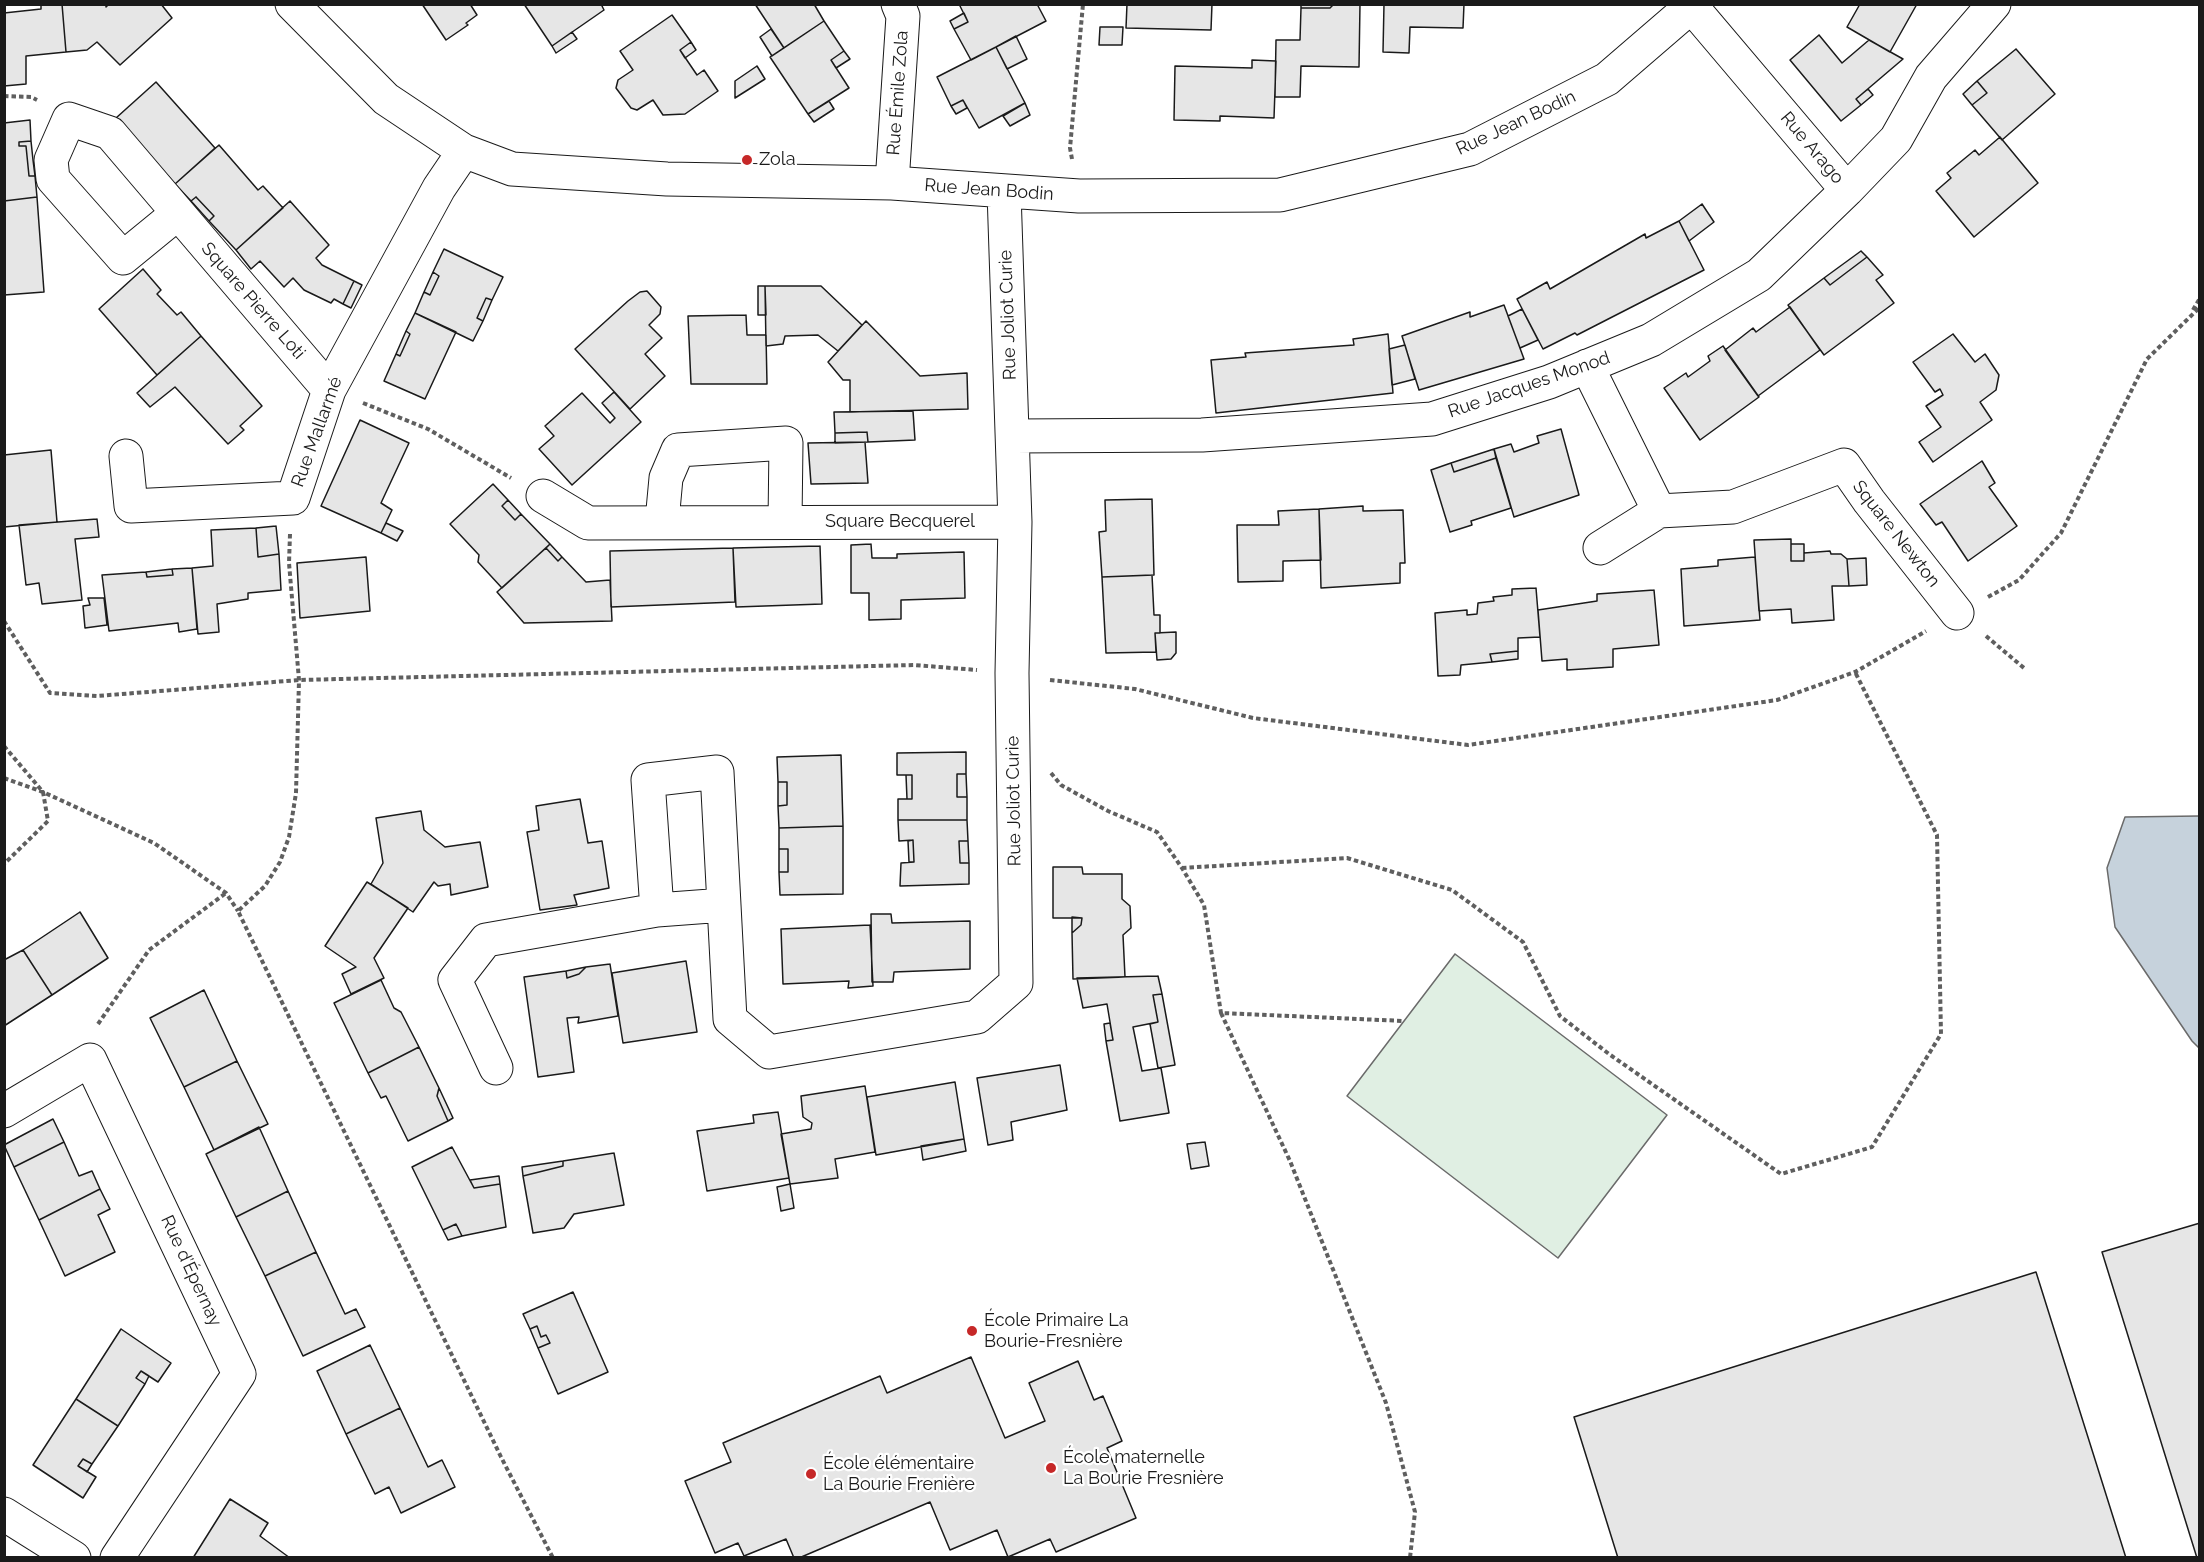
<!DOCTYPE html>
<html>
<head>
<meta charset="utf-8">
<style>
  body { margin:0 }
  #map { position:relative; width:2204px; height:1562px; overflow:hidden; background:#fff; font-family:Raleway,sans-serif }
  canvas { display:block }
  .frame { position:absolute; inset:0; border:6px solid #1a1a1a; pointer-events:none }
</style>
</head>
<body>
<div id="map">
<canvas width="2204" height="1562"></canvas>
<div class="frame"></div>
</div>
<script>
const g = document.querySelector('canvas').getContext('2d');
g.lineJoin = 'round';
function fillPath(path, color) { g.fillStyle = color; g.fill(path, 'evenodd'); }
const toPath = rows => new Path2D(rows.map(r => 'M' + r).join(''));
function trace(path, color, width, dash) { g.strokeStyle = color; g.lineWidth = width; g.lineCap = dash ? 'butt' : 'round'; g.setLineDash(dash || []); g.stroke(path); }
function drawText(font, color, halo, rows, align = 'center') {
  g.font = font + ' Raleway,sans-serif'; g.lineWidth = 4.5; g.setLineDash([]); g.textBaseline = 'middle'; g.strokeStyle = halo; g.fillStyle = color; for (const [text, x, y, turn = 0] of rows) {
    g.save(); g.translate(x, y); g.rotate((+turn || 0) * Math.PI / 180); g.textAlign = isNaN(turn) ? turn : align; if (halo) g.strokeText(text, 0, 0); g.fillText(text, 0, 0); g.restore();
  }
}
const green = toPath([
  [1455,954,1667,1115,1558,1258,1347,1096,1455,954]
]);
fillPath(green, '#e0efe3');
trace(green, '#6a6a6a', 1.5);
const water = toPath([
  [2199,816,2200,816,2199,1048,2192,1041,2115,927,2107,868,2125,817,2199,816]
]);
fillPath(water, '#c6d2dc');
trace(water, '#6a6a6a', 1.5);
const building = toPath([
  [41,4,62,4,66,52,26,56,26,84,4,86,4,13,41,9,41,4],
  [62,4,106,4,106,7,109,4,161,4,172,18,120,65,97,42,87,50,66,52,62,4],
  [422,4,470,4,477,15,466,23,468,25,446,40,422,4],
  [524,4,601,4,604,10,552,46,524,4],
  [755,4,814,4,824,21,784,48,755,4],
  [959,4,1037,4,1046,21,971,60,954,29,968,22,959,4],
  [1127,4,1212,4,1211,30,1126,28,1127,4],
  [1301,4,1334,4,1330,8,1301,8,1301,4],
  [1334,4,1360,4,1359,67,1301,66,1300,97,1275,97,1276,40,1300,40,1301,8,1330,8,1334,4],
  [1384,4,1464,4,1463,28,1410,27,1409,53,1383,52,1384,4],
  [1860,4,1917,4,1890,52,1847,27,1860,4],
  [964,13,968,22,954,29,950,21,964,13],
  [672,15,691,42,680,50,697,75,704,70,718,91,685,114,663,115,653,100,637,110,631,108,616,88,618,80,633,70,620,51,672,15],
  [824,21,844,51,831,60,849,88,808,114,770,57,824,21],
  [1100,27,1123,27,1122,45,1099,45,1100,27],
  [771,29,784,48,772,56,760,37,771,29],
  [572,32,577,39,556,53,552,46,572,32],
  [1819,35,1842,63,1869,40,1903,59,1856,99,1861,105,1841,121,1790,60,1819,35],
  [1016,36,1027,59,1007,69,996,47,1016,36],
  [691,42,696,50,685,58,680,50,691,42],
  [996,47,1025,103,979,128,963,100,951,106,937,77,996,47],
  [2016,49,2055,94,2002,140,1972,105,1987,93,1977,81,2016,49],
  [844,51,850,59,836,68,831,60,844,51],
  [1252,60,1276,61,1274,118,1220,116,1220,121,1174,120,1175,66,1252,68,1252,60],
  [757,66,765,79,735,98,735,81,757,66],
  [1977,81,1987,93,1972,105,1963,94,1977,81],
  [156,82,215,148,175,184,116,118,156,82],
  [1868,89,1873,95,1861,105,1856,99,1868,89],
  [963,100,967,108,956,114,951,106,963,100],
  [829,101,834,109,814,122,808,114,829,101],
  [1025,103,1030,115,1010,126,1003,116,1025,103],
  [30,120,31,141,19,142,19,146,26,146,29,176,35,176,37,197,4,201,4,123,30,120],
  [2000,137,2038,183,1974,237,1936,191,1951,178,1947,173,1975,150,1979,155,2000,137],
  [31,141,33,160,35,176,29,176,26,146,19,146,19,142,31,141],
  [219,145,258,190,263,186,283,208,236,250,209,221,214,216,196,197,191,201,175,184,219,145],
  [37,197,44,292,4,295,4,201,37,197],
  [196,197,214,216,209,221,191,201,196,197],
  [290,201,329,245,316,258,322,265,354,281,343,304,334,299,331,303,304,290,293,278,284,287,260,261,251,269,236,250,290,201],
  [1702,204,1714,222,1689,241,1679,221,1702,204],
  [1679,221,1704,270,1577,335,1575,333,1543,349,1517,299,1547,282,1550,289,1645,234,1646,238,1679,221],
  [444,249,503,277,492,300,486,298,477,318,483,321,473,341,415,313,424,292,430,295,439,276,433,272,444,249],
  [1861,251,1867,257,1830,285,1824,278,1861,251],
  [1867,257,1883,275,1876,280,1894,303,1824,355,1788,305,1824,278,1830,285,1867,257],
  [143,269,161,290,157,294,177,315,181,312,201,336,157,375,99,309,143,269],
  [433,272,439,276,430,295,424,292,433,272],
  [354,281,362,285,351,308,343,304,354,281],
  [758,286,765,286,766,315,758,315,758,286],
  [765,286,821,286,862,325,838,351,818,335,785,336,783,344,766,346,765,286],
  [647,291,661,307,660,314,649,325,662,338,645,354,665,376,630,409,575,349,628,301,640,292,647,291],
  [486,298,492,300,483,321,477,318,486,298],
  [1504,305,1524,359,1419,390,1402,336,1470,312,1470,317,1504,305],
  [1790,307,1820,350,1758,396,1725,350,1753,328,1756,332,1790,307],
  [1522,309,1538,340,1520,348,1508,316,1522,309],
  [415,313,456,332,425,399,384,381,396,354,400,356,410,334,406,331,415,313],
  [746,315,747,335,766,335,767,384,691,384,688,316,746,315],
  [866,321,920,376,967,373,968,409,850,412,850,380,843,380,828,362,866,321],
  [406,331,410,334,400,356,396,354,406,331],
  [1388,334,1393,393,1216,413,1211,360,1246,357,1245,353,1354,345,1353,339,1388,334],
  [1953,334,1975,362,1985,354,1999,375,1996,390,1980,402,1992,420,1933,462,1919,442,1941,427,1926,406,1943,395,1940,389,1935,392,1913,362,1953,334],
  [201,336,262,406,240,426,244,430,228,444,175,387,150,407,137,393,201,336],
  [1405,345,1415,379,1392,385,1389,349,1405,345],
  [1723,346,1759,397,1700,440,1664,388,1686,373,1688,377,1710,361,1708,356,1723,346],
  [614,392,641,422,572,485,539,449,554,436,545,426,582,393,610,423,615,418,602,403,614,392],
  [913,411,915,440,868,442,867,432,835,433,834,412,913,411],
  [360,420,409,443,381,503,392,510,381,533,321,506,360,420],
  [1561,429,1579,495,1514,517,1494,449,1511,444,1514,452,1539,443,1537,436,1561,429],
  [867,432,868,442,835,443,835,433,867,432],
  [865,442,868,483,811,484,808,443,865,442],
  [1494,449,1496,458,1454,472,1451,463,1494,449],
  [51,450,57,522,4,527,4,455,51,450],
  [1496,458,1511,508,1471,521,1472,525,1450,532,1431,470,1451,463,1454,472,1496,458],
  [1982,461,1995,483,1989,487,2017,526,1968,561,1942,522,1936,525,1920,504,1982,461],
  [493,484,508,500,502,506,515,520,521,514,550,544,502,588,478,562,479,555,450,524,493,484],
  [1152,499,1154,575,1102,577,1099,532,1106,531,1105,500,1152,499],
  [508,500,521,514,515,520,502,506,508,500],
  [1363,506,1363,511,1403,510,1405,563,1400,563,1400,583,1321,588,1319,509,1363,506],
  [1319,509,1321,560,1283,561,1283,581,1238,582,1237,525,1279,525,1278,511,1319,509],
  [97,519,99,537,75,539,82,600,42,604,39,583,26,585,19,525,97,519],
  [386,523,403,531,397,541,381,533,386,523],
  [276,526,279,554,258,557,256,528,276,526],
  [256,528,258,557,279,554,281,590,248,593,248,599,217,604,219,632,198,634,192,568,213,566,211,530,256,528],
  [1791,539,1791,561,1804,561,1804,553,1830,551,1831,554,1841,554,1847,559,1849,586,1832,586,1834,620,1792,623,1791,609,1759,611,1754,540,1791,539],
  [550,544,562,557,558,561,546,548,550,544],
  [871,544,872,558,897,558,897,554,964,552,965,598,901,600,901,619,869,620,869,593,851,593,851,545,871,544],
  [1791,544,1804,544,1804,561,1791,561,1791,544],
  [820,546,822,604,736,607,733,548,820,546],
  [546,548,558,561,562,557,586,582,610,580,612,621,524,623,497,592,546,548],
  [733,548,735,602,611,607,610,551,733,548],
  [366,557,370,611,300,618,297,563,366,557],
  [1755,557,1760,620,1684,626,1681,569,1718,566,1718,560,1755,557],
  [1866,558,1867,585,1849,586,1847,559,1866,558],
  [192,568,197,629,179,632,178,623,109,631,102,575,146,572,147,577,173,575,172,569,192,568],
  [172,569,173,575,147,577,146,572,172,569],
  [1152,575,1154,615,1160,615,1160,633,1155,633,1156,652,1106,653,1102,577,1152,575],
  [1536,588,1540,637,1518,638,1518,651,1490,654,1492,662,1461,665,1460,675,1438,676,1435,613,1467,610,1467,615,1477,614,1478,603,1494,601,1493,597,1512,595,1512,589,1536,588],
  [1654,590,1659,645,1613,649,1613,667,1567,670,1567,659,1542,661,1538,610,1597,601,1597,594,1654,590],
  [88,598,104,598,107,625,85,628,83,606,90,605,88,598],
  [1176,632,1176,653,1171,659,1157,660,1155,633,1176,632],
  [1518,651,1518,659,1492,662,1490,654,1518,651],
  [966,752,966,774,957,774,957,797,967,797,967,820,898,820,898,799,912,799,912,775,897,775,897,753,966,752],
  [841,755,843,826,779,828,778,806,787,805,787,782,778,782,777,757,841,755],
  [957,774,966,774,967,797,957,797,957,774],
  [906,775,912,775,912,799,907,799,906,775],
  [778,782,787,782,787,805,778,806,778,782],
  [580,799,588,843,602,841,609,888,574,895,577,905,540,910,527,832,539,830,536,806,580,799],
  [421,811,424,830,445,847,480,842,488,887,451,895,450,884,438,886,434,882,413,912,371,884,383,863,376,818,421,811],
  [898,820,967,820,968,841,959,841,960,863,969,863,969,884,900,886,901,863,914,862,913,840,899,841,898,820],
  [843,826,843,894,780,895,779,872,788,872,788,849,779,849,779,828,843,826],
  [913,840,914,862,909,862,908,841,913,840],
  [959,841,968,841,969,863,960,863,959,841],
  [779,849,788,849,788,872,779,872,779,849],
  [1053,867,1082,867,1083,874,1122,874,1122,899,1130,906,1131,928,1123,935,1125,977,1073,979,1072,933,1081,925,1082,918,1053,918,1053,867],
  [367,882,408,908,374,958,384,978,351,994,342,974,356,967,325,946,367,882],
  [80,912,108,958,52,995,23,950,80,912],
  [871,914,891,914,892,923,970,921,970,969,894,972,893,982,872,982,871,914],
  [1072,917,1082,918,1081,925,1072,933,1072,917],
  [870,925,873,986,848,988,849,981,783,984,781,929,870,925],
  [23,950,52,995,4,1026,4,960,23,950],
  [686,961,697,1032,623,1043,612,973,686,961],
  [610,964,618,1016,578,1023,579,1017,567,1018,574,1072,538,1077,524,977,566,971,567,978,579,974,586,967,610,964],
  [586,967,579,974,567,978,566,971,586,967],
  [1158,976,1162,994,1153,995,1158,1022,1133,1027,1142,1071,1161,1068,1169,1113,1120,1121,1106,1041,1113,1040,1107,1004,1083,1008,1077,978,1158,976],
  [381,980,394,1008,401,1012,419,1047,368,1073,334,1003,381,980],
  [204,990,237,1061,184,1087,150,1018,204,990],
  [1162,994,1175,1065,1158,1068,1150,1024,1158,1022,1153,995,1162,994],
  [1110,1023,1113,1040,1106,1041,1104,1024,1110,1023],
  [419,1047,439,1088,437,1096,448,1121,408,1141,386,1096,381,1098,368,1073,419,1047],
  [237,1061,268,1124,214,1150,184,1087,237,1061],
  [1060,1065,1067,1110,1011,1122,1013,1140,988,1145,977,1078,1060,1065],
  [955,1082,964,1139,876,1155,867,1097,955,1082],
  [865,1086,875,1152,835,1159,838,1178,790,1184,781,1134,811,1129,812,1123,803,1117,801,1096,865,1086],
  [439,1088,453,1118,448,1121,437,1096,439,1088],
  [778,1112,789,1178,707,1191,697,1131,754,1123,753,1115,778,1112],
  [53,1119,64,1142,14,1167,4,1145,53,1119],
  [259,1127,288,1191,236,1217,206,1154,259,1127],
  [964,1139,966,1151,923,1160,921,1146,964,1139],
  [64,1142,79,1176,92,1171,100,1189,39,1220,14,1167,64,1142],
  [1205,1142,1209,1166,1191,1169,1187,1144,1205,1142],
  [452,1147,474,1188,500,1184,506,1227,462,1236,456,1224,443,1230,412,1167,452,1147],
  [614,1153,624,1205,574,1214,564,1228,533,1233,523,1176,563,1166,563,1161,614,1153],
  [563,1161,563,1166,523,1176,522,1167,563,1161],
  [499,1176,500,1184,474,1188,470,1180,499,1176],
  [790,1184,794,1208,781,1211,777,1187,790,1184],
  [100,1189,110,1209,98,1215,115,1252,65,1276,39,1220,100,1189],
  [288,1191,316,1252,265,1276,236,1217,288,1191],
  [2200,1223,2200,1558,2197,1558,2102,1252,2200,1223],
  [456,1224,462,1236,448,1240,443,1230,456,1224],
  [316,1252,345,1314,356,1309,365,1327,303,1356,265,1276,316,1252],
  [2036,1272,2126,1558,1618,1558,1574,1417,2036,1272],
  [573,1292,608,1372,558,1394,538,1348,550,1343,546,1335,541,1337,537,1326,530,1329,523,1314,573,1292],
  [537,1326,541,1337,546,1335,550,1343,538,1348,530,1329,537,1326],
  [121,1329,171,1363,158,1382,141,1371,136,1378,145,1384,118,1426,76,1399,121,1329],
  [370,1345,400,1408,346,1434,317,1371,370,1345],
  [971,1357,1005,1438,1045,1421,1029,1383,1078,1361,1094,1400,1103,1396,1122,1441,1107,1448,1136,1518,1056,1552,1050,1539,1008,1557,997,1530,950,1550,930,1502,799,1558,794,1558,786,1539,744,1556,738,1543,715,1553,685,1481,731,1462,723,1443,880,1376,887,1393,971,1357],
  [141,1371,149,1376,145,1384,136,1378,141,1371],
  [76,1399,118,1426,92,1464,83,1459,78,1466,96,1477,83,1498,33,1465,76,1399],
  [400,1408,428,1467,442,1460,455,1487,401,1513,389,1487,375,1494,346,1434,400,1408],
  [83,1459,92,1464,87,1472,78,1466,83,1459],
  [230,1499,268,1523,260,1536,290,1558,193,1558,230,1499]
]);
fillPath(building, '#e6e6e6');
trace(building, '#1a1a1a', 1.5);
const minor = toPath([
  [292,4,386,99,464,151,512,169,667,179,892,183,1079,196,1280,195,1470,149,1607,79,1694,4],
  [1692,7,1847,190,1896,139,1931,77,1994,4],
  [892,183,903,16,898,4],
  [178,213,123,258,53,179,51,160,69,119,110,133,329,390],
  [1587,366,1659,511,1600,548],
  [1013,436,1202,435,1432,419,1549,382,1651,340,1759,275,1847,190],
  [126,456,131,506,293,498,329,390,439,188,464,151],
  [543,496,588,523,1015,522],
  [1659,511,1733,507,1844,465,1869,501,1957,613],
  [662,521,666,478,678,450,786,443,785,522],
  [657,910,648,780,717,772,730,1019,769,1052,977,1017,1016,983,1012,673,1015,522,1004,192],
  [496,1068,455,980,486,940,657,910,724,905],
  [4,1111,90,1060,239,1374,117,1558],
  [4,1514,74,1558]
]);
trace(minor, '#1a1a1a', 35);
trace(toPath([
  [4,96,31,97,37,100],
  [1072,159,1070,148,1083,4],
  [2193,310,2200,298],
  [363,403,428,429,511,478],
  [290,534,289,563,299,680,296,793,289,837,280,862,265,886,238,911,501,1457,553,1558],
  [1988,597,2019,580,2061,533,2147,359,2200,307],
  [4,621,50,693,97,696,299,680,914,665,977,670],
  [1986,636,2024,668],
  [1050,680,1135,689,1253,718,1468,745,1777,700,1855,672,1926,631],
  [4,746,43,792,48,821,4,864],
  [1051,773,1061,785,1108,811,1157,832,1182,868,1204,905,1221,1013,1404,1021],
  [4,778,43,792,154,843,226,893,238,911],
  [1182,868,1347,858,1452,890,1523,942,1560,1016,1609,1054,1781,1174,1872,1147,1941,1034,1937,835,1855,672],
  [1221,1013,1290,1161,1386,1403,1415,1512,1410,1558],
  [98,1024,149,950,226,893]
]), '#5f5f5f', 4, [4.5, 3]);
trace(minor, '#fff', 33);
for (const [x, y, r, color] of [
  [747,160,6,"#c62828"],
  [972,1331,6,"#c62828"],
  [1051,1468,6,"#c62828"],
  [811,1474,6,"#c62828"]
]) { const dot = new Path2D(); dot.arc(x, y, r, 0, 2 * Math.PI); g.fillStyle = color; g.fill(dot); trace(dot, '#fff', 2); }
drawText('18px', '#1a1a1a', '#fff', [
  ["Rue Émile Zola",898,93,-86],
  ["Rue Jean Bodin",1516,123,-25],
  ["Rue Arago",1812,148,50],
  ["Rue Jean Bodin",989,190,4],
  ["Square Pierre Loti",253,301,49],
  ["Rue Joliot Curie",1008,315,-92],
  ["Rue Jacques Monod",1529,385,-19],
  ["Rue Mallarmé",317,432,-70],
  ["Square Becquerel",900,522],
  ["Square Newton",1896,534,52],
  ["Rue Joliot Curie",1014,801,-91],
  ["Rue d’Épernay",191,1271,65]
]);
drawText('18px', '#1a1a1a', '#fff', [
  ["Zola",759,160],
  ["École Primaire La",984,1321],
  ["Bourie-Fresnière",984,1342],
  ["École maternelle",1063,1458],
  ["La Bourie Fresnière",1063,1479],
  ["École élémentaire",823,1464],
  ["La Bourie Frenière",823,1485]
], 'left');
</script>
</body>
</html>
